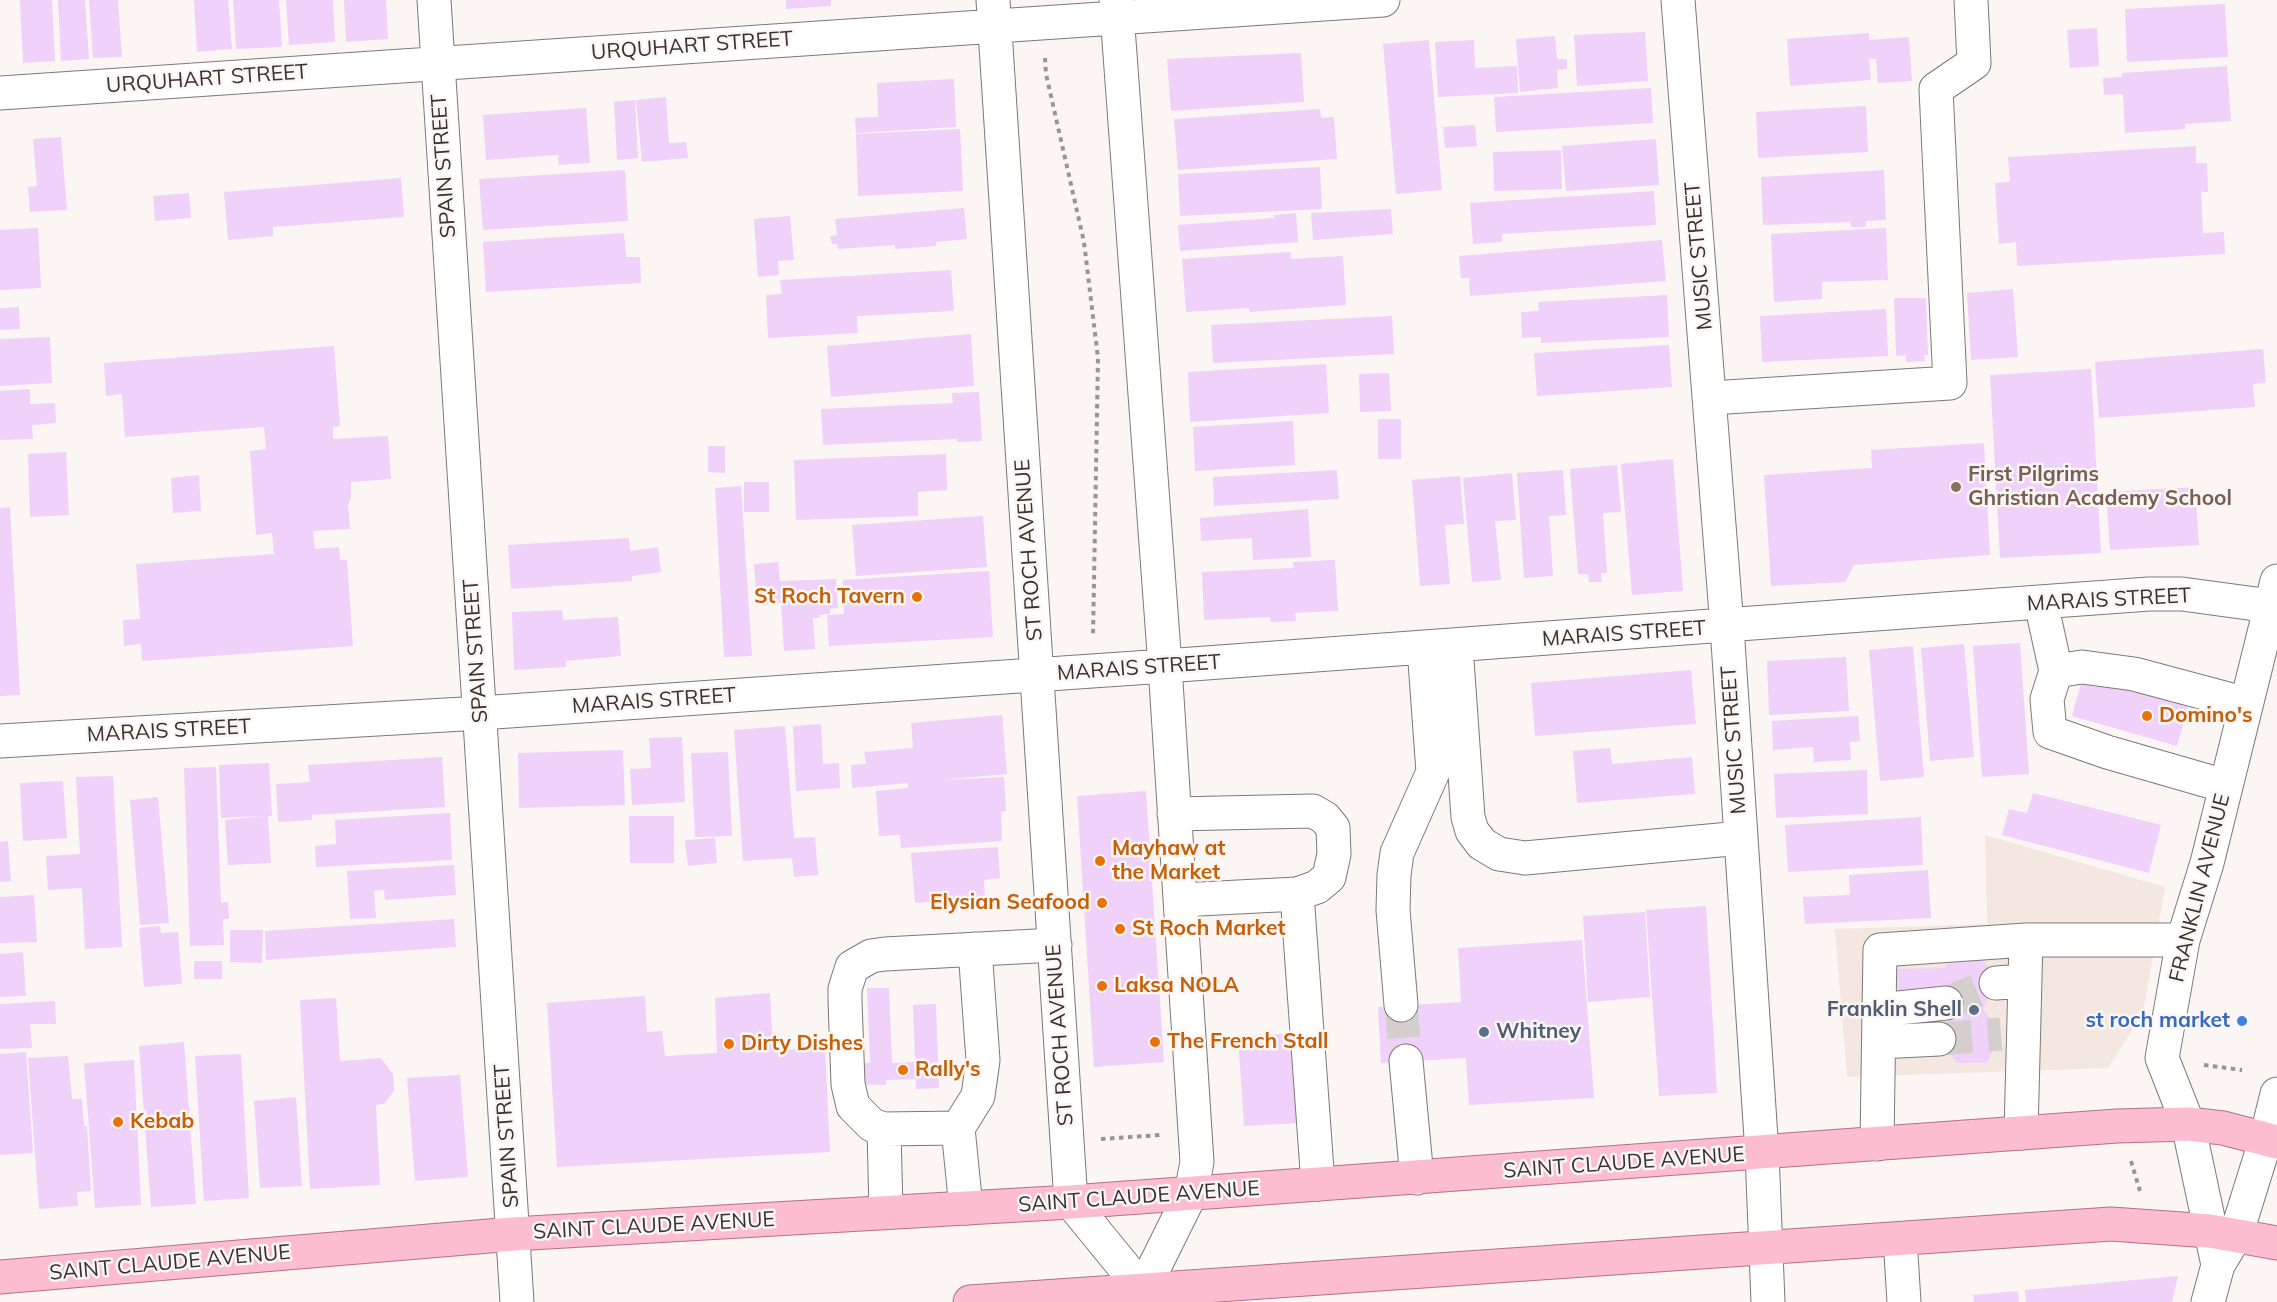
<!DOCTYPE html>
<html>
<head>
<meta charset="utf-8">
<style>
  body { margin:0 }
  canvas { display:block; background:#fbf5f3 }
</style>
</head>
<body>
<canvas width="2277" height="1302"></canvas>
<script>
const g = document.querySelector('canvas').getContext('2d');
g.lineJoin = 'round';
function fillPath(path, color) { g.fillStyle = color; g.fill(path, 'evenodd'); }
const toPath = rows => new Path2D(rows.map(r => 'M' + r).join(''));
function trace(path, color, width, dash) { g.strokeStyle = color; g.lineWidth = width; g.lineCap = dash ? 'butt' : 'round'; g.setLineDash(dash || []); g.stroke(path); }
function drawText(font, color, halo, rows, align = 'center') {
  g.font = font + ' Mulish,sans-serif'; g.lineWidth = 5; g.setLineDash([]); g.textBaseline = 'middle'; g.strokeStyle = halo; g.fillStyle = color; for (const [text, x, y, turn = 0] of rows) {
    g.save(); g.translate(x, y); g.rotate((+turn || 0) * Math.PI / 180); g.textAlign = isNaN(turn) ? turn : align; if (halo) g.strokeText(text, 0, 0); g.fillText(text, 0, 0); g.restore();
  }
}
fillPath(toPath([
  [1985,835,2165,887,2143,1013,2108,1068,1847,1077,1835,929,1987,924]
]), '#f4e7e0');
fillPath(toPath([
  [20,0,52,0,55,61,23,63],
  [58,0,85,0,89,59,61,61],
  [89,0,118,0,122,57,93,58],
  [194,0,228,0,232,49,197,52],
  [233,0,279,0,282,47,236,49],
  [286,0,333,0,335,42,289,45],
  [344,0,386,0,388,39,346,42],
  [786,0,831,0,831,6,786,9],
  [2225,4,2228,57,2127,62,2125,9],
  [2097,28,2099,66,2070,68,2067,30],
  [1645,32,1648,81,1577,86,1574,35],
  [1869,33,1869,40,1909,37,1912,81,1878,83,1876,59,1869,59,1871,80,1790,86,1787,39],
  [1555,36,1557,59,1567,59,1567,69,1557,70,1558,88,1520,92,1516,39],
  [1429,40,1442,190,1396,194,1383,44],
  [1474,40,1475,68,1517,66,1518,93,1438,97,1435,42],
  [1301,53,1304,102,1171,111,1167,59],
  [2227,66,2231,121,2185,124,2185,129,2125,133,2123,94,2104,95,2103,78,2122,77,2122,73],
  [954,79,956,127,856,133,855,118,878,117,877,83],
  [1651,88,1653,123,1496,132,1494,97],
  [666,97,669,143,686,142,688,158,642,162,636,100],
  [635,100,638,158,617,160,614,102],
  [1866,106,1868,152,1758,158,1756,112],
  [586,108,590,163,559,165,558,155,486,160,483,115],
  [1320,109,1321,118,1334,117,1337,159,1178,170,1174,119],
  [1475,125,1477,146,1445,148,1443,127],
  [960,129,963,191,858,196,856,134],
  [61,137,67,210,30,212,28,187,37,186,33,139],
  [1656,139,1659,185,1566,191,1562,146],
  [2196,146,2196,163,2207,163,2208,192,2201,192,2203,233,2224,232,2225,254,2017,266,2016,242,1999,244,1995,183,2010,182,2008,157],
  [1561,150,1562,189,1494,191,1493,152],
  [1320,167,1322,209,1180,216,1178,174],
  [625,170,628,221,483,230,479,179],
  [1884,170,1886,220,1866,221,1866,227,1851,227,1850,222,1763,225,1761,177],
  [401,178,404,217,273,227,273,236,228,240,224,192],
  [1654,191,1656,225,1502,234,1502,242,1473,244,1470,203],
  [189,193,191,218,155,221,153,196],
  [964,208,967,239,936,242,936,246,895,249,895,245,838,249,837,244,832,244,830,236,837,235,835,219],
  [1391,209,1393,234,1313,240,1311,213],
  [1296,213,1298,242,1180,251,1178,225,1274,218,1274,215],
  [790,216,794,260,778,261,779,275,758,277,754,219],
  [38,228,41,288,0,290,0,230],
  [1886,228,1888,280,1822,282,1822,299,1774,302,1771,234],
  [624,233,626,257,640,257,641,283,486,292,483,242],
  [1662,240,1666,281,1470,296,1469,278,1461,278,1459,256],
  [1291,252,1291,259,1343,256,1346,305,1250,312,1249,308,1186,312,1182,259],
  [951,270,954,311,857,316,858,333,768,338,766,295,782,294,780,280],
  [2013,289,2018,357,1971,360,1967,293],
  [1667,295,1669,337,1541,343,1541,337,1522,338,1521,312,1539,311,1538,302],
  [1894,298,1926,298,1928,355,1924,355,1925,361,1906,362,1906,355,1896,356],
  [19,307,20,329,0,330,0,308],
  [1886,309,1888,356,1762,362,1760,316],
  [1392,316,1394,354,1213,363,1211,325],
  [971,334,974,386,831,397,827,346],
  [50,337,52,383,0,386,0,339],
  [1669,345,1672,387,1537,396,1534,353],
  [334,346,340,426,333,427,333,439,388,436,391,479,351,482,351,497,348,505,350,529,313,531,315,549,339,547,340,560,347,560,353,646,142,661,141,644,124,646,123,620,140,619,136,564,274,554,272,533,256,535,250,451,266,449,264,427,125,437,122,394,106,396,104,363],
  [2263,349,2266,383,2253,384,2255,407,2099,418,2095,362],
  [1326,364,1329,413,1190,422,1188,372],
  [2091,369,2101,553,2000,558,1990,375],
  [1389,373,1391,411,1360,412,1359,374],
  [30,389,30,404,55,403,56,423,32,425,33,439,0,440,0,391],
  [979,392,982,441,957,442,957,439,823,445,821,409,953,403,952,393],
  [1378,419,1401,419,1401,459,1378,459],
  [1293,421,1295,465,1195,471,1193,427],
  [1984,443,1990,555,1854,565,1845,582,1771,586,1764,475,1872,468,1871,450],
  [708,446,725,446,725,473,708,472],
  [66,452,69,515,30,517,28,454],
  [946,454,947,490,918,492,918,516,796,520,794,460],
  [1673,459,1683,591,1632,595,1621,464],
  [1617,465,1621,512,1603,513,1607,573,1601,573,1602,582,1589,582,1588,574,1578,574,1570,469],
  [1337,470,1339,499,1214,506,1213,477],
  [1563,470,1566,515,1549,516,1553,576,1524,578,1517,473],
  [1512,473,1516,520,1495,521,1501,580,1472,582,1463,478],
  [199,475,201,511,173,513,171,478],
  [1460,476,1464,524,1445,525,1450,584,1420,586,1412,480],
  [744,482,769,482,769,512,744,512],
  [741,486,752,656,724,657,715,488],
  [2195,487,2199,545,2110,550,2106,492],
  [10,507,20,695,0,696,0,508],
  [1308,509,1311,557,1253,560,1252,538,1201,541,1200,518],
  [983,516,987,567,856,576,852,525],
  [629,538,630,551,658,547,661,572,632,576,632,581,511,589,508,545],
  [1335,560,1338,611,1295,613,1296,621,1271,622,1270,617,1204,620,1202,572,1294,568,1293,562],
  [778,562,780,581,836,579,838,608,830,609,830,614,819,615,820,618,813,618,815,649,784,651,781,603,757,605,754,564],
  [989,571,993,637,829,646,827,615,844,614,843,580],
  [562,610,563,620,618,617,621,656,566,661,566,667,514,670,512,612],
  [2020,643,2029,774,1982,777,1973,646],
  [1964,644,1974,757,1930,761,1921,648],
  [1913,646,1924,777,1880,781,1869,650],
  [1846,657,1849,711,1769,715,1767,661],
  [1691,670,1696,724,1535,736,1531,683],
  [2096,680,2188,707,2177,746,2072,716,2081,683,2095,687],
  [1002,715,1007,774,940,780,1004,777,1006,811,1001,812,1002,841,901,848,900,835,879,836,876,791,908,788,908,783,852,788,851,765,866,764,864,752,913,748,911,723],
  [1858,716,1860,741,1850,742,1851,760,1814,762,1813,747,1773,750,1772,721],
  [821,724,823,764,839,763,840,788,796,791,793,726],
  [785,726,794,838,815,837,818,875,794,877,792,858,743,861,734,730],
  [682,737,685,802,632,805,630,769,651,768,649,738],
  [1610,748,1612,764,1692,757,1695,794,1577,803,1573,751],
  [623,750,625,805,519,808,518,753],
  [728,752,732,836,695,837,691,753],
  [442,757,445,807,312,815,312,820,278,822,276,784,310,782,308,765],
  [269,763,272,816,268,816,271,863,228,865,225,820,263,816,221,818,219,765],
  [216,767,221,903,228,902,229,919,223,919,224,945,190,946,184,768],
  [1867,770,1868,814,1776,818,1774,774],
  [113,776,122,947,85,949,82,888,48,890,46,856,80,854,76,777],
  [63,781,67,838,23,841,20,783],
  [1146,791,1164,1062,1094,1067,1077,796],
  [2033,793,2161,825,2149,873,2002,835,2009,809,2027,813],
  [158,797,169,923,140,925,130,800],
  [450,813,452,860,316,867,315,846,336,844,335,820],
  [629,816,674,816,674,863,630,863],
  [1921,817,1923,865,1788,872,1785,825],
  [715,838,717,863,688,866,685,840],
  [8,841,11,881,0,882,0,842],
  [998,847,1000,878,984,880,985,898,915,903,911,853],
  [454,865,456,895,385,900,384,890,374,891,376,918,350,919,347,871],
  [1928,870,1931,918,1805,924,1803,897,1850,895,1849,875],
  [34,895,37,942,0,943,0,897],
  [1706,906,1717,1093,1659,1096,1646,910],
  [1645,912,1650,997,1588,1002,1583,916],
  [454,919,456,947,266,960,265,931],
  [160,926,161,933,178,932,182,984,144,987,139,928],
  [230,930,263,930,262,963,230,962],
  [1582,940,1594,1098,1469,1105,1466,1058,1381,1063,1378,1007,1461,1002,1458,948],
  [23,952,26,996,0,997,0,954],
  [1982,958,1996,983,1983,1009,2001,1034,1987,1063,1957,1063,1939,1039,1952,1012,1898,996,1897,969,1945,968,1949,959],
  [194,961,222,961,222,979,194,979],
  [867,988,889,988,892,1063,915,1062,913,1005,936,1004,939,1088,916,1089,916,1079,886,1080,886,1085,848,1084,842,1065,870,1063],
  [770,993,773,1051,825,1047,830,1152,557,1167,547,1003,645,996,647,1032,662,1031,665,1056,717,1053,715,998],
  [336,998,340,1061,381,1058,393,1074,394,1091,384,1104,376,1105,380,1185,310,1189,300,1000],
  [55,1001,56,1024,30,1024,32,1048,0,1049,0,1004],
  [1294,1033,1301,1123,1244,1126,1238,1037],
  [184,1042,196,1204,151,1207,139,1046],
  [26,1052,33,1153,0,1155,0,1054],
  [241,1054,249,1198,204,1201,195,1056],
  [68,1056,72,1099,82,1099,84,1126,87,1126,91,1191,77,1192,78,1206,39,1209,28,1058],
  [134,1060,141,1205,95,1208,84,1063],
  [460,1075,468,1177,415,1181,407,1078],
  [296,1097,302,1186,260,1188,254,1101],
  [2178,1276,2172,1302,2026,1302,2025,1290],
  [2018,1291,2019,1302,1974,1302,1973,1295]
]), '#efd1fa');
trace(toPath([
  [1946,1003,1996,983],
  [1401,1005,1406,1061],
  [1939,1039,2001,1034]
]), '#d4cecc', 33, [33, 16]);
const minor = toPath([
  [434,0,517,1302],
  [993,0,1071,1202,1143,1290],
  [1116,0,1165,666,1197,1162,1191,1193,1143,1290,1144,1302],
  [1678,0,1727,627,1762,1153,1768,1302],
  [0,93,1383,0],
  [1711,398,1950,383,1936,89,1974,63,1971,0],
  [2041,603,2056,671],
  [1456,646,1468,817,1472,831,1482,844,1499,854,1525,858,1741,838],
  [0,741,480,713,1165,666,2149,594,2182,594,2277,607],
  [2225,786,2107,752,2050,732,2047,699,2056,671,2082,667,2134,674,2246,704],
  [1174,814,1313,811,1325,818,1333,828,1334,854,1329,877,1317,887,1297,894,1180,900],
  [1297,894,1318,1184],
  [1996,983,2025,981],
  [1401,1005,1393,910,1394,875,1397,853,1433,772,1424,648],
  [1879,1010,1880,950,2026,940],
  [1879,1042,1939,1039],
  [1406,1061,1417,1178],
  [958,1128,884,1129,872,1125,853,1106,848,1084,845,1001,845,989,852,967,871,956,885,954,1055,945],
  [884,1129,886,1212],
  [2021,1133,2026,940,2183,940],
  [1877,1144,1879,1010,1946,1003],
  [966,1208,958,1128,978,1096,983,1060,975,949],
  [1900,1239,1904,1302],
  [2218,1265,2188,1124,2162,1058,2183,940,2207,863,2277,581],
  [2208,1302,2218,1265,2236,1235,2266,1139,2277,1094]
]);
const major = toPath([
  [0,1277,513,1234,1071,1202,2117,1126,2188,1124,2223,1128,2277,1142],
  [970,1302,2111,1224,2210,1231,2277,1243]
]);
trace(minor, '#7e7977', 35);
trace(major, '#b57086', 35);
trace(toPath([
  [1045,58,1046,74,1084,242,1098,358,1093,637],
  [2204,1065,2242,1070],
  [1101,1139,1160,1135],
  [2131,1161,2140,1191]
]), '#9a9593', 4, [4.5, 4.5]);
trace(minor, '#fff', 33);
trace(major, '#fcbdd1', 33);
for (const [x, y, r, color] of [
  [1956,487,6,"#8d6e63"],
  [917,597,6,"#e8710a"],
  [2147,716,6,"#e8710a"],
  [1100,861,6,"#e8710a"],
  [1102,903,6,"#e8710a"],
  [1120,929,6,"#e8710a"],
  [1102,986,6,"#e8710a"],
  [1974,1010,6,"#5c6f8a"],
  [2242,1021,6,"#3f7fe0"],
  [1484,1032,6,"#5c6f8a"],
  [1155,1042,6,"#e8710a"],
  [729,1044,6,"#e8710a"],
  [903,1070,6,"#e8710a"],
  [118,1122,6,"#e8710a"]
]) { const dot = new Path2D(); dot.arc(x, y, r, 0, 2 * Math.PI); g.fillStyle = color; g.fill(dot); trace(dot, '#fbf5f3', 2); }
drawText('21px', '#363332', '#fbf5f3', [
  ["URQUHART STREET",692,46,-4],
  ["URQUHART STREET",207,79,-4],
  ["SPAIN STREET",444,166,-94],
  ["MUSIC STREET",1699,256,-95],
  ["ST ROCH AVENUE",1029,550,-94],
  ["MARAIS STREET",2109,600,-3],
  ["MARAIS STREET",1624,634,-4],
  ["SPAIN STREET",476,651,-94],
  ["MARAIS STREET",1139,668,-4],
  ["MARAIS STREET",654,701,-4],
  ["MARAIS STREET",169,731,-3],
  ["MUSIC STREET",1734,740,-94],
  ["FRANKLIN AVENUE",2200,888,-76],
  ["ST ROCH AVENUE",1060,1035,-94],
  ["SPAIN STREET",507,1136,-94],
  ["SAINT CLAUDE AVENUE",1624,1163,-4],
  ["SAINT CLAUDE AVENUE",1139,1197,-4],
  ["SAINT CLAUDE AVENUE",654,1226,-3],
  ["SAINT CLAUDE AVENUE",170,1263,-5]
]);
drawText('bold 21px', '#785e54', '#fbf5f3', [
  ["First Pilgrims",1968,475],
  ["Ghristian Academy School",1968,499]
], 'left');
drawText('bold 21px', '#c56008', '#fbf5f3', [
  ["St Roch Tavern",905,597,"right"],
  ["Domino's",2159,716],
  ["Mayhaw at",1112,849],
  ["the Market",1112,873],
  ["Elysian Seafood",1090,903,"right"],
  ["St Roch Market",1132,929],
  ["Laksa NOLA",1114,986],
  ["The French Stall",1167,1042],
  ["Dirty Dishes",741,1044],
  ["Rally's",915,1070],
  ["Kebab",130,1122]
], 'left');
drawText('bold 21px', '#4e5e75', '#fbf5f3', [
  ["Franklin Shell",1962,1010],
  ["Whitney",1496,1032,"left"]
], 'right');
drawText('bold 21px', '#366cbe', '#fbf5f3', [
  ["st roch market",2230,1021]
], 'right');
</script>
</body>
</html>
